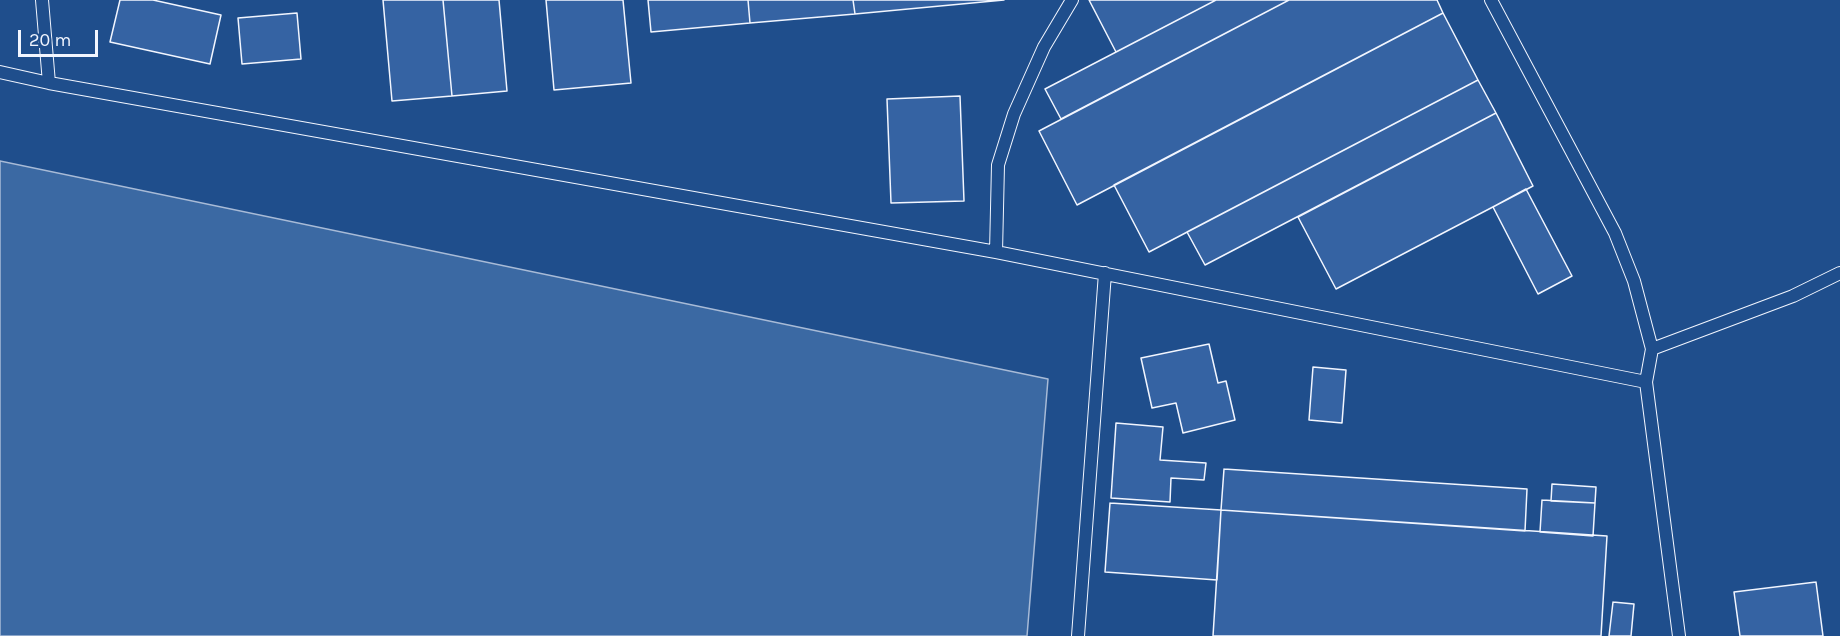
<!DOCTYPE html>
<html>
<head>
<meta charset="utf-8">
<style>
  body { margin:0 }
  #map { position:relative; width:1840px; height:636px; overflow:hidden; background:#1f4e8c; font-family:Karla,sans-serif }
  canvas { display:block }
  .scale { position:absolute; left:18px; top:30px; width:80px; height:27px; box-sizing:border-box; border:3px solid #f2f6ff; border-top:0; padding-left:8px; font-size:18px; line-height:21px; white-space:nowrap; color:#f2f6ff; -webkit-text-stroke:4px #1f4e8c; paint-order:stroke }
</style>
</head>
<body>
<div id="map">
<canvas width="1840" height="636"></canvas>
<div class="scale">20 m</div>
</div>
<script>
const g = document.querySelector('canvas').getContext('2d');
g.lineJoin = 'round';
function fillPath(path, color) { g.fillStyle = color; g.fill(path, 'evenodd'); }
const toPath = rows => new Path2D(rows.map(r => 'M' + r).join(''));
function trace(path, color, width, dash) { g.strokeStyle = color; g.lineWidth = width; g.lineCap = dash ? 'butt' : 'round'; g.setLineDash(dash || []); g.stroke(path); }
const water = toPath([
  [0,161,1048,379,1027,636,0,636,0,161]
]);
fillPath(water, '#3b69a3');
trace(water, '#a8bbd7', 1.5);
const building = toPath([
  [120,0,153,0,221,15,210,64,110,42,120,0],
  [383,0,443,0,452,96,392,101,383,0],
  [443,0,499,0,507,91,452,96,443,0],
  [546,0,623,0,631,83,554,90,546,0],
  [648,0,748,0,750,23,651,32,648,0],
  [748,0,853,0,855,14,750,23,748,0],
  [853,0,1004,0,855,14,853,0],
  [1089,0,1216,0,1116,52,1089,0],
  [1216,0,1289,0,1061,119,1045,89,1216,0],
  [1289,0,1437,0,1443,13,1077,205,1039,131,1289,0],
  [297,13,301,59,242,64,238,18,297,13],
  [1443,13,1478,80,1149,252,1114,185,1443,13],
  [1478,80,1496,113,1205,265,1187,232,1478,80],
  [960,96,964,201,891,203,887,99,960,96],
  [1496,113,1533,186,1336,289,1298,217,1496,113],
  [1526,189,1572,276,1538,294,1493,207,1526,189],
  [1209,344,1218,383,1226,381,1235,420,1183,433,1176,403,1152,408,1141,358,1209,344],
  [1313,367,1346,370,1342,423,1309,420,1313,367],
  [1116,423,1163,427,1160,460,1206,463,1204,480,1171,478,1170,502,1111,498,1116,423],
  [1224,469,1527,489,1525,531,1221,510,1224,469],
  [1552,484,1596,487,1595,503,1551,501,1552,484],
  [1542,500,1595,503,1593,536,1540,532,1542,500],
  [1110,503,1221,510,1217,580,1105,572,1110,503],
  [1221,510,1607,536,1601,636,1213,636,1221,510],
  [1816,582,1823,636,1740,636,1734,592,1816,582],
  [1613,602,1634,604,1631,636,1609,636,1613,602]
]);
fillPath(building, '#3563a3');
trace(building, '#f2f6ff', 1.5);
const service = toPath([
  [42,0,49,83],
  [1491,0,1615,233,1634,281,1652,349,1646,382,1679,636],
  [0,72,49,83,996,252,1646,382],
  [996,252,998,165,1014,114,1044,47,1072,0],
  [1652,349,1793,296,1840,273],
  [1078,636,1105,273]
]);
trace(service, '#f2f6ff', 14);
trace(service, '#1f4e8c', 12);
</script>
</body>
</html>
